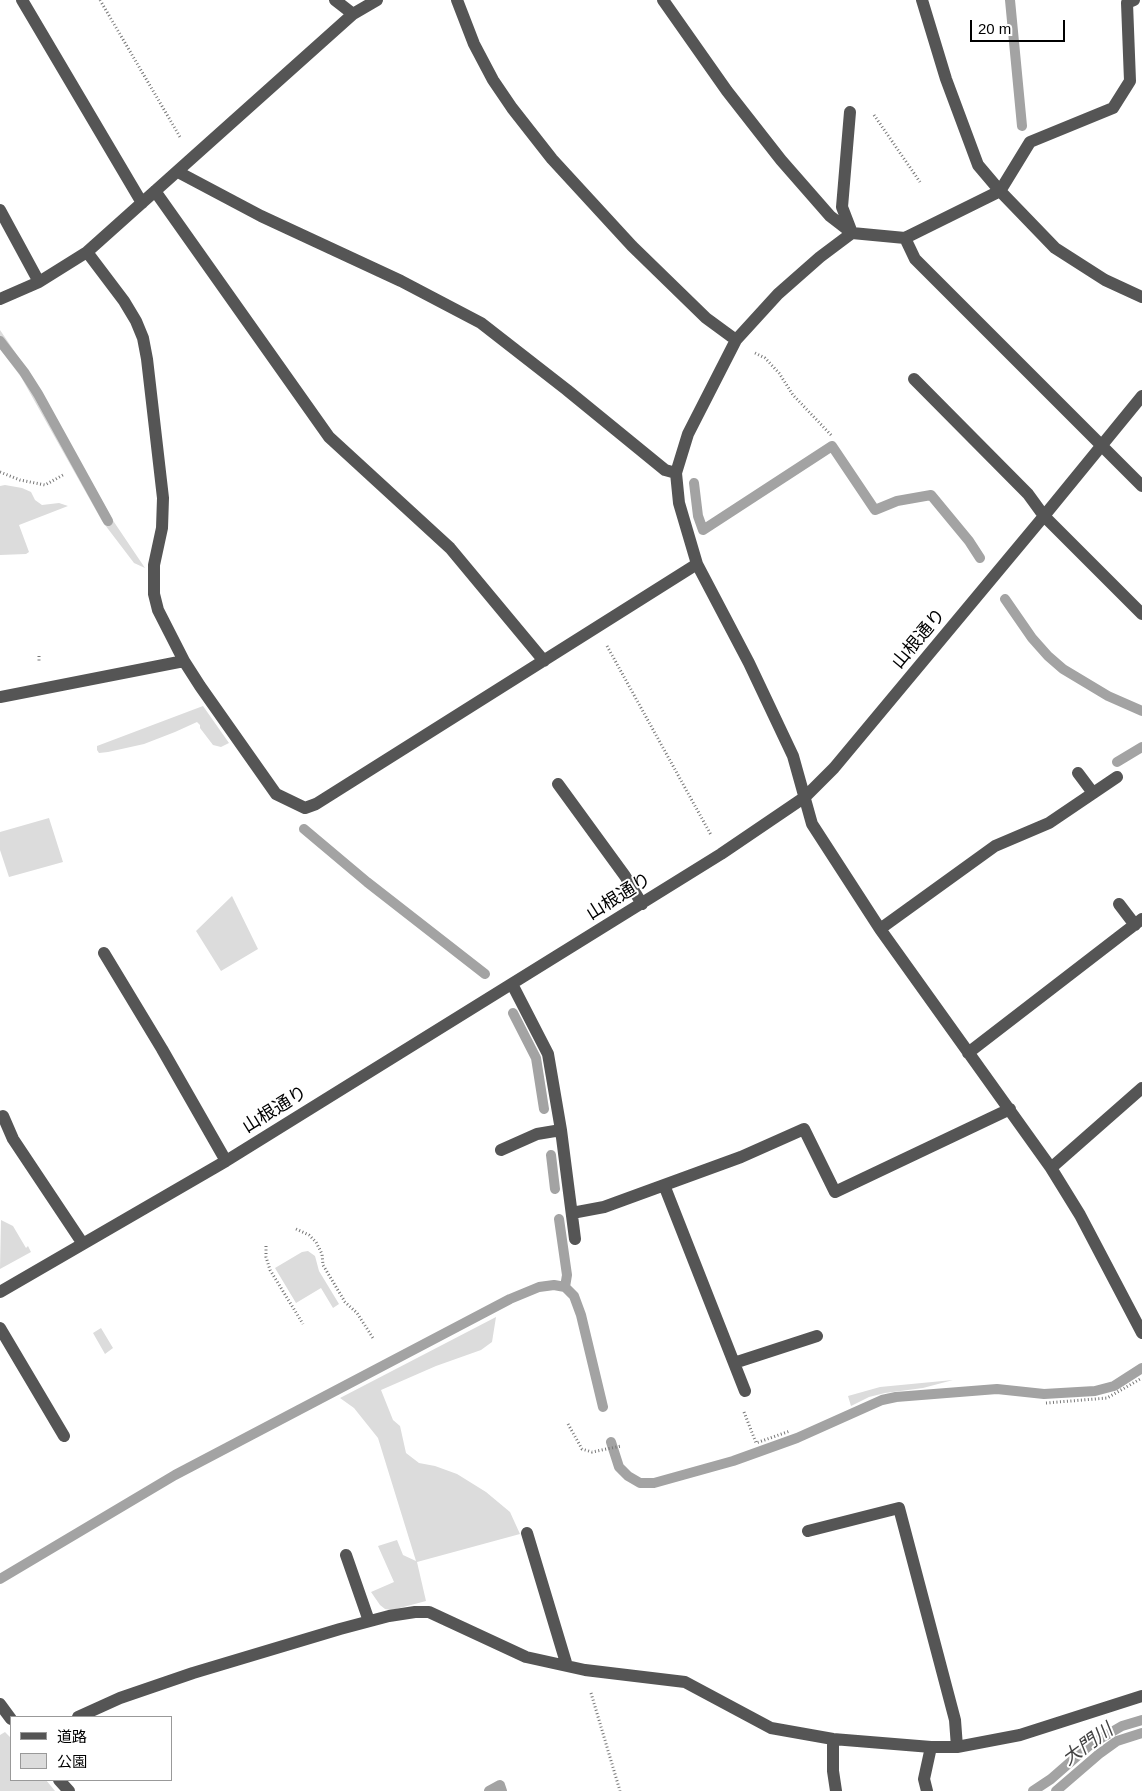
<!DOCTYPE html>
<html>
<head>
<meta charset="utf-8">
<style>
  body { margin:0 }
  #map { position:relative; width:1142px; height:1791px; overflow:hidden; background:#fff; font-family:Arial,"Noto Sans JP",sans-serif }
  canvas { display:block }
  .legend { position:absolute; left:10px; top:1716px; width:162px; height:65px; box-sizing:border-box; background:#fff; border:1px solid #999; margin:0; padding:6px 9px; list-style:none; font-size:15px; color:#000 }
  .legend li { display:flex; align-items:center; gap:10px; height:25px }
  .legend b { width:25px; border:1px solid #999 }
  .scale { position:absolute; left:970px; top:20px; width:95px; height:22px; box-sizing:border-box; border:2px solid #000; border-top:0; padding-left:6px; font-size:15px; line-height:18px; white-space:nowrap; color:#000; -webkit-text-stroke:4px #fff; paint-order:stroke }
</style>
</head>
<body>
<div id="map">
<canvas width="1142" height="1791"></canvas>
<ul class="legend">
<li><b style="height:6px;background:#555"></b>道路</li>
<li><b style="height:14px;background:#dcdcdc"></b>公園</li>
</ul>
<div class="scale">20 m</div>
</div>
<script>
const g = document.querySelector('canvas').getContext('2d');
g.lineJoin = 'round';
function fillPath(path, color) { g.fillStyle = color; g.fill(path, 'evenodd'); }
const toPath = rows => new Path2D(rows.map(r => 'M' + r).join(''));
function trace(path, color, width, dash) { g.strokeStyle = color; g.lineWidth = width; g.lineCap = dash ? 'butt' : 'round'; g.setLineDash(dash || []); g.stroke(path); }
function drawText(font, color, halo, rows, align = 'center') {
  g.font = font + ' Arial,"Noto Sans JP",sans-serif'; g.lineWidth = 4; g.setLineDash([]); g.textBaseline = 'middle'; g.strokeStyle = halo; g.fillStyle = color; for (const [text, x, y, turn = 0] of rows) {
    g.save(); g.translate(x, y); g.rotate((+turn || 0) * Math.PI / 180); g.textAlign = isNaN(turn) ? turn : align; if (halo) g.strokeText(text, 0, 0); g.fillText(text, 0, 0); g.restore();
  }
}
fillPath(toPath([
  [0,330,34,380,114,522,145,568,134,563,102,521,21,377,0,349,0,342,23,372,37,394,34,397,106,525,111,522,39,393,25,371,0,338],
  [5,485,22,488,31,492,35,500,42,505,59,503,68,506,19,525,29,552,26,554,0,555,0,486],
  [203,706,229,743,221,747,213,745,200,728,200,725,197,722,175,732,144,744,108,752,99,753,97,750,97,746],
  [49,818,63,862,9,877,0,850,0,832],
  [232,896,258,949,221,971,196,931],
  [1,1220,13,1226,26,1248,28,1246,31,1252,0,1269],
  [308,1251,315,1256,319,1271,339,1304,333,1308,321,1288,296,1303,275,1268,302,1252],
  [496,1317,492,1342,481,1350,436,1366,381,1390,393,1420,400,1426,406,1453,419,1463,435,1466,457,1474,486,1492,510,1512,520,1534,417,1562,426,1601,392,1610,385,1609,380,1605,371,1592,394,1582,378,1546,397,1540,403,1555,416,1561,378,1438,354,1408,340,1398],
  [101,1328,113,1348,105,1354,93,1333],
  [953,1380,923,1388,885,1393,869,1397,851,1406,848,1396,880,1387],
  [5,1732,11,1738,11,1780,46,1780,55,1791,0,1791,0,1735]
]), '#dcdcdc');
trace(toPath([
  [1010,0,1022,126],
  [0,341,24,372,38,394,108,521],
  [694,483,698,516,703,530,832,446,875,510,897,501,931,495,969,541,980,558],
  [1005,599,1032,638,1048,656,1063,669,1108,696,1142,711],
  [1117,762,1142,747],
  [304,829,367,882,485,974],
  [513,1013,536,1058,544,1109],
  [551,1155,555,1189],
  [559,1219,567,1275,565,1287],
  [611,1442,619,1467,628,1476,640,1483,654,1483,733,1461,797,1438,882,1400,896,1397,997,1389,1044,1394,1095,1391,1114,1386,1142,1368],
  [0,1579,175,1475,510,1299,539,1287,554,1285,565,1287,574,1296,581,1315,603,1407],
  [489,1791,500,1785,502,1791],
  [1033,1791,1051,1779,1091,1744,1122,1726,1142,1720],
  [1056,1791,1099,1754,1117,1741,1142,1733]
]), '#a3a3a3', 10);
trace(toPath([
  [100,0,180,137],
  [874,115,920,182],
  [755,353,765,358,779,373,793,395,832,436],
  [0,472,20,480,45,485,63,475],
  [607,646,711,835],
  [39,656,39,662],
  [296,1229,309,1235,316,1242,322,1254,323,1265,345,1302,357,1313,373,1338],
  [266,1246,266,1257,270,1270,303,1324],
  [1046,1403,1107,1398,1142,1378],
  [744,1412,756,1443,790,1431],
  [568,1424,582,1449,592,1452,621,1446],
  [591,1693,620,1791]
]), '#777', 3, [1, 2.5]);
trace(toPath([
  [22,0,142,203],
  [335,0,353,14],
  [457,0,474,44,493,80,512,108,552,159,632,246,706,318,736,340],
  [663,0,727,91,781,160,830,216,852,233],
  [922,0,946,79,978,165,1000,191,1055,248,1105,280,1142,297],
  [1134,0,1127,3,1130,81,1113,108,1030,142,1000,191,905,238,852,233,820,257,778,294,736,340,688,434,676,473,679,503,697,564,749,663,793,756,812,824,880,929,1051,1168,1080,1215,1142,1333],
  [850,112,842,207,852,233],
  [178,172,261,216,401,281,481,323,567,390,665,470,676,473],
  [155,191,329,437,450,548,544,661],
  [0,210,39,282],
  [905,238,915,259,1142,486],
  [87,252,124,301,136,321,143,338,147,359,163,498,162,528,154,565,154,594,158,610,184,661,200,686,276,794,305,808,316,804,697,564],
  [0,299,39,282,87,252,353,14,377,0],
  [914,379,1028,494,1044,516,1142,614],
  [0,697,184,661],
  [1078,773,1093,793],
  [558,784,625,876,642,904],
  [1119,904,1135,925],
  [880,929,995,846,1049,823,1117,777],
  [104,953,162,1049,226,1161],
  [512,984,548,1054,561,1130,575,1239],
  [968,1053,1142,919],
  [3,1116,13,1139,83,1244],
  [501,1150,537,1134,561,1130],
  [1051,1168,1142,1088],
  [664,1185,745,1391],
  [572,1213,604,1207,741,1157,804,1129,835,1192,1010,1109],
  [0,1292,226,1161,721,854,805,797,834,768,1044,516,1142,396],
  [0,1328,64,1436],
  [734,1363,817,1336],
  [808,1531,899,1508,955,1720,957,1747],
  [527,1533,567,1666],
  [346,1555,369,1621],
  [0,1704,11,1719],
  [78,1717,120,1698,193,1673,340,1629,389,1616,415,1612,429,1612,526,1657,585,1670,685,1682,771,1728,833,1739,931,1747,957,1747,1020,1735,1142,1696],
  [833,1739,833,1771,836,1791],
  [59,1780,69,1791],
  [927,1791,924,1779,931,1747]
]), '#555', 12);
drawText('18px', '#000', '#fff', [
  ["山根通り",919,639,-50],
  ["山根通り",619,897,-32],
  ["山根通り",275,1110,-32]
]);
drawText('italic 19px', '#444', '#fff', [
  ["大門川",1088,1745,-36]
]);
</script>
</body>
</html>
